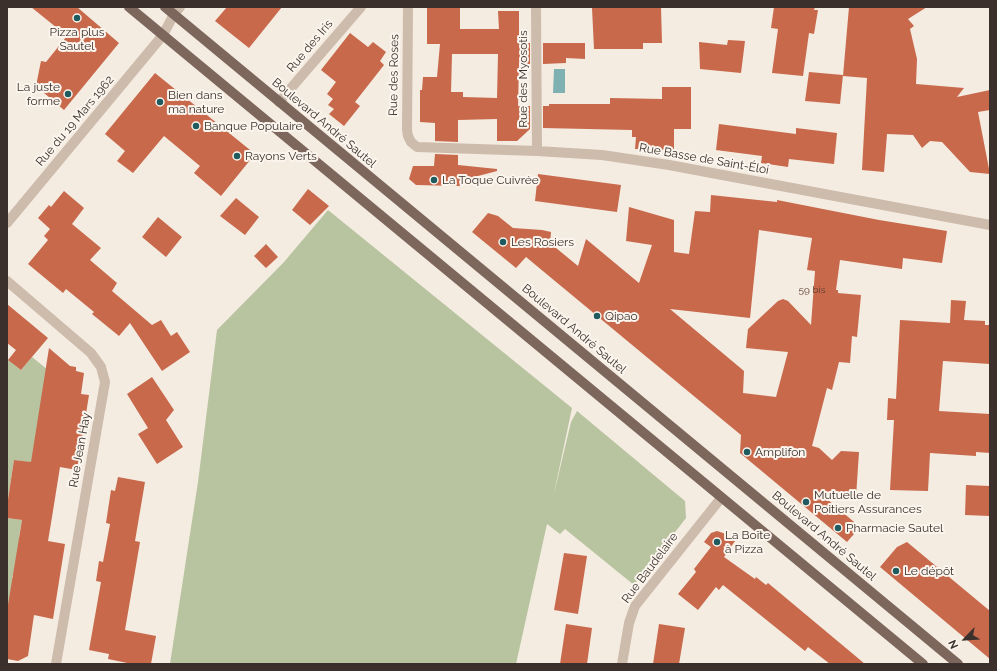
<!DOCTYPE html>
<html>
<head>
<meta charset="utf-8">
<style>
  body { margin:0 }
  #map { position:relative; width:997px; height:671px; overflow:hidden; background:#f4ebe1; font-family:Raleway,sans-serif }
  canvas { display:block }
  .frame { position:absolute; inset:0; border:8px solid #3b302b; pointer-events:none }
  .north { position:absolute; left:945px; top:619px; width:40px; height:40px; -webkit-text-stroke:3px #fbf5ee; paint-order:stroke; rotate:245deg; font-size:11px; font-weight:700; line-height:16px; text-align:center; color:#3b302b }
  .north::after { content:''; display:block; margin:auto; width:14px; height:18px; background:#3b302b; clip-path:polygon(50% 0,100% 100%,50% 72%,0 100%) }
</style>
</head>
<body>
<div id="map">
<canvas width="997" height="671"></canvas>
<div class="frame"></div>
<div class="north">N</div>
</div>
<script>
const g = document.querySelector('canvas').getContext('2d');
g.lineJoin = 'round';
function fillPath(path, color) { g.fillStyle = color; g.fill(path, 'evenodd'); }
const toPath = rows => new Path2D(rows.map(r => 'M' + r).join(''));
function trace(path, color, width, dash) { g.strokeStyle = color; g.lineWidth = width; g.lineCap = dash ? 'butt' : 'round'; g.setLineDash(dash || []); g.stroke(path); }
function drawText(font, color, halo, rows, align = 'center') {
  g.font = font + ' Raleway,sans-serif'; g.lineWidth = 4; g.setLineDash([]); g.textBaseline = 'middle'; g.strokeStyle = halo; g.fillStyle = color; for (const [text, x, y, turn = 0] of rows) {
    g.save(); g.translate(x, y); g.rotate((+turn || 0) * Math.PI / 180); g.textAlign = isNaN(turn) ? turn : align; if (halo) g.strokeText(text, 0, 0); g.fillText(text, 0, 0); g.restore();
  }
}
fillPath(toPath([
  [328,210,572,408,553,498,571,422,577,411,685,501,686,518,634,585,565,529,560,534,547,524,516,664,170,664,198,482,217,330,284,262],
  [32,357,53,374,49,465,14,460,7,506,7,359,21,370],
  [7,518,22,520,19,537,37,540,14,572,12,578,31,582,7,611]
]), '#b8c4a0');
fillPath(toPath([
  [554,69,565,69,565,93,553,93]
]), '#7fb0b2');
fillPath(toPath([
  [31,7,77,7,119,43,64,110,36,86,41,61,46,62,67,36],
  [227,7,282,7,249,48,215,21],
  [661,7,662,43,643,43,643,49,594,49,592,8],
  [774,7,815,7,814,10,818,10,814,34,809,33,803,76,772,73,778,29,771,28],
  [849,7,927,7,908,19,914,26,910,29,917,59,916,84,964,88,957,97,990,90,990,110,978,112,990,174,970,172,942,142,930,141,922,148,913,135,887,134,884,172,862,170,867,78,843,76],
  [427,8,460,8,460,29,499,29,498,11,519,11,519,43,530,43,530,64,519,64,518,106,530,106,530,129,517,141,497,141,497,119,458,120,458,142,435,141,435,123,420,122,420,90,422,90,423,77,437,77,440,44,427,44],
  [452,54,498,54,497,98,463,97,463,92,451,92],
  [350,33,368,47,373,42,386,52,380,61,384,65,355,102,360,106,344,126,329,114,334,109,328,105,333,99,327,94,336,82,321,70],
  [728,40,745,41,741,73,700,69,699,42,727,45],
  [543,43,585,43,585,59,566,58,566,63,543,64],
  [809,72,843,75,840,104,805,101],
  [155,73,255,154,221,196,194,173,200,166,164,136,133,173,117,161,125,151,105,134],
  [662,87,691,87,691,129,674,129,674,150,635,149,636,137,632,137,632,130,543,128,543,106,549,106,549,104,610,104,610,98,662,99],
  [719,124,796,134,796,128,837,133,834,164,789,159,788,167,761,163,762,156,716,150],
  [435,154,458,155,458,165,497,169,497,171,459,181,460,186,416,185,409,179,413,166,434,166],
  [538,174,621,185,617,212,535,201],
  [308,189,329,206,310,225,292,210],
  [64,191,84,208,72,224,101,248,90,260,117,283,112,291,152,325,161,320,171,336,177,332,190,352,162,371,130,323,119,336,92,314,94,312,66,289,63,293,28,264,48,240,44,236,50,229,38,218,49,205,51,207],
  [711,195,777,202,777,200,879,220,947,231,942,263,903,258,902,269,840,260,836,290,838,290,838,293,861,295,857,337,852,336,850,363,839,362,832,390,827,388,812,446,819,448,832,460,841,451,859,452,856,497,821,494,860,527,847,542,740,453,741,435,672,378,526,257,516,268,472,232,488,213,498,216,513,228,542,230,551,232,550,243,578,266,586,239,639,283,652,245,626,241,629,207,674,220,674,252,689,254,695,211,710,212],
  [759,230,812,238,807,270,815,271,811,325,788,301,783,299,778,301,748,329,746,348,788,352,776,397,743,393,744,371,670,309,750,318],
  [236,198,259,217,245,235,220,216],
  [158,217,182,237,166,257,142,237],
  [266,244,278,257,266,268,254,256],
  [951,300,966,301,964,320,985,321,985,325,990,325,990,364,943,361,939,411,990,414,990,453,976,452,976,456,930,453,928,491,890,490,894,420,887,420,888,398,896,399,900,320,950,323],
  [7,304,48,338,21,370,8,360,16,350,7,343],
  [49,348,70,366,76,367,76,371,84,373,81,394,89,395,77,470,60,467,52,517,48,541,65,544,53,619,34,615,28,656,18,661,7,659,7,611,22,520,7,518,7,506,14,460,31,462],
  [152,377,174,410,166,420,183,447,157,464,138,434,148,428,127,394],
  [118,477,145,482,135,541,140,542,125,630,156,636,151,664,132,664,108,659,109,654,89,650,101,582,96,581,99,561,103,562,110,524,106,523,111,490,115,491],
  [966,485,990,486,990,516,965,515],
  [717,531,726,534,735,541,724,557,755,579,756,577,766,585,768,583,865,664,830,664,808,647,805,651,723,585,719,590,716,587,698,610,678,594,696,572,694,569,711,547,704,542,711,533],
  [907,542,990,611,990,659,880,567,897,547],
  [564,553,587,556,578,614,554,610],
  [566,624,592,628,587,664,560,664],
  [659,624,685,628,679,664,653,664]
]), '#c8694b');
trace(toPath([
  [408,7,407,130,408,136,411,142,417,147,537,151,602,155,669,165,990,225],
  [536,7,537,151],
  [279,102,361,7],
  [7,223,163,35,174,14,180,7],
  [7,281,91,353,101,367,105,382,56,664],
  [622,664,629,623,635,606,721,498]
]), '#cdbbac', 10);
trace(toPath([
  [129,7,923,664],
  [165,7,958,664]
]), '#7d675c', 10);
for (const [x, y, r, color] of [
  [77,18,4,"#1f5a5e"],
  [68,94,4,"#1f5a5e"],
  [160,102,4,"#1f5a5e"],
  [196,126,4,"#1f5a5e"],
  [237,156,4,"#1f5a5e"],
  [434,180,4,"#1f5a5e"],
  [503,242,4,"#1f5a5e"],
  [597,316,4,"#1f5a5e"],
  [747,452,4,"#1f5a5e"],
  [806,502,4,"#1f5a5e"],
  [838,528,4,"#1f5a5e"],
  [717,542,4,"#1f5a5e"],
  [896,571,4,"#1f5a5e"]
]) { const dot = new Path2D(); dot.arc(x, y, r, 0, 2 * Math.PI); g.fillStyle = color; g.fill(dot); trace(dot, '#fbf5ee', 1.5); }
drawText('10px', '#5e3e33', null, [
  ["59 bis",812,290]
]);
drawText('12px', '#3b302b', '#fbf5ee', [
  ["Pizza plus",77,32,"center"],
  ["Sautel",77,46,"center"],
  ["La juste",60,87,"right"],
  ["forme",60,101,"right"],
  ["Bien dans",168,95],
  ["ma nature",168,109],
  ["Banque Populaire",204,126],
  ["Rayons Verts",245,156],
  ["La Toque Cuivrée",442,180],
  ["Les Rosiers",511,242],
  ["Qipao",605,316],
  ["Amplifon",755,452],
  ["Mutuelle de",814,495],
  ["Poitiers Assurances",814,509],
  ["Pharmacie Sautel",846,528],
  ["La Boîte",725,535],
  ["à Pizza",725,549],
  ["Le dépôt",904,571]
], 'left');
drawText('12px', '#3b302b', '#fbf5ee', [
  ["Rue des Iris",310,46,-50],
  ["Rue des Roses",394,75,-89],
  ["Rue des Myosotis",523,79,-90],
  ["Rue du 19 Mars 1962",75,121,-50],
  ["Boulevard André Sautel",324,123,40],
  ["Rue Basse de Saint-Éloi",704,159,10],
  ["Boulevard André Sautel",574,329,40],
  ["Rue Jean Hay",80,450,-80],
  ["Boulevard André Sautel",824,536,40],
  ["Rue Baudelaire",650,568,-53]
]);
</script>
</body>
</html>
